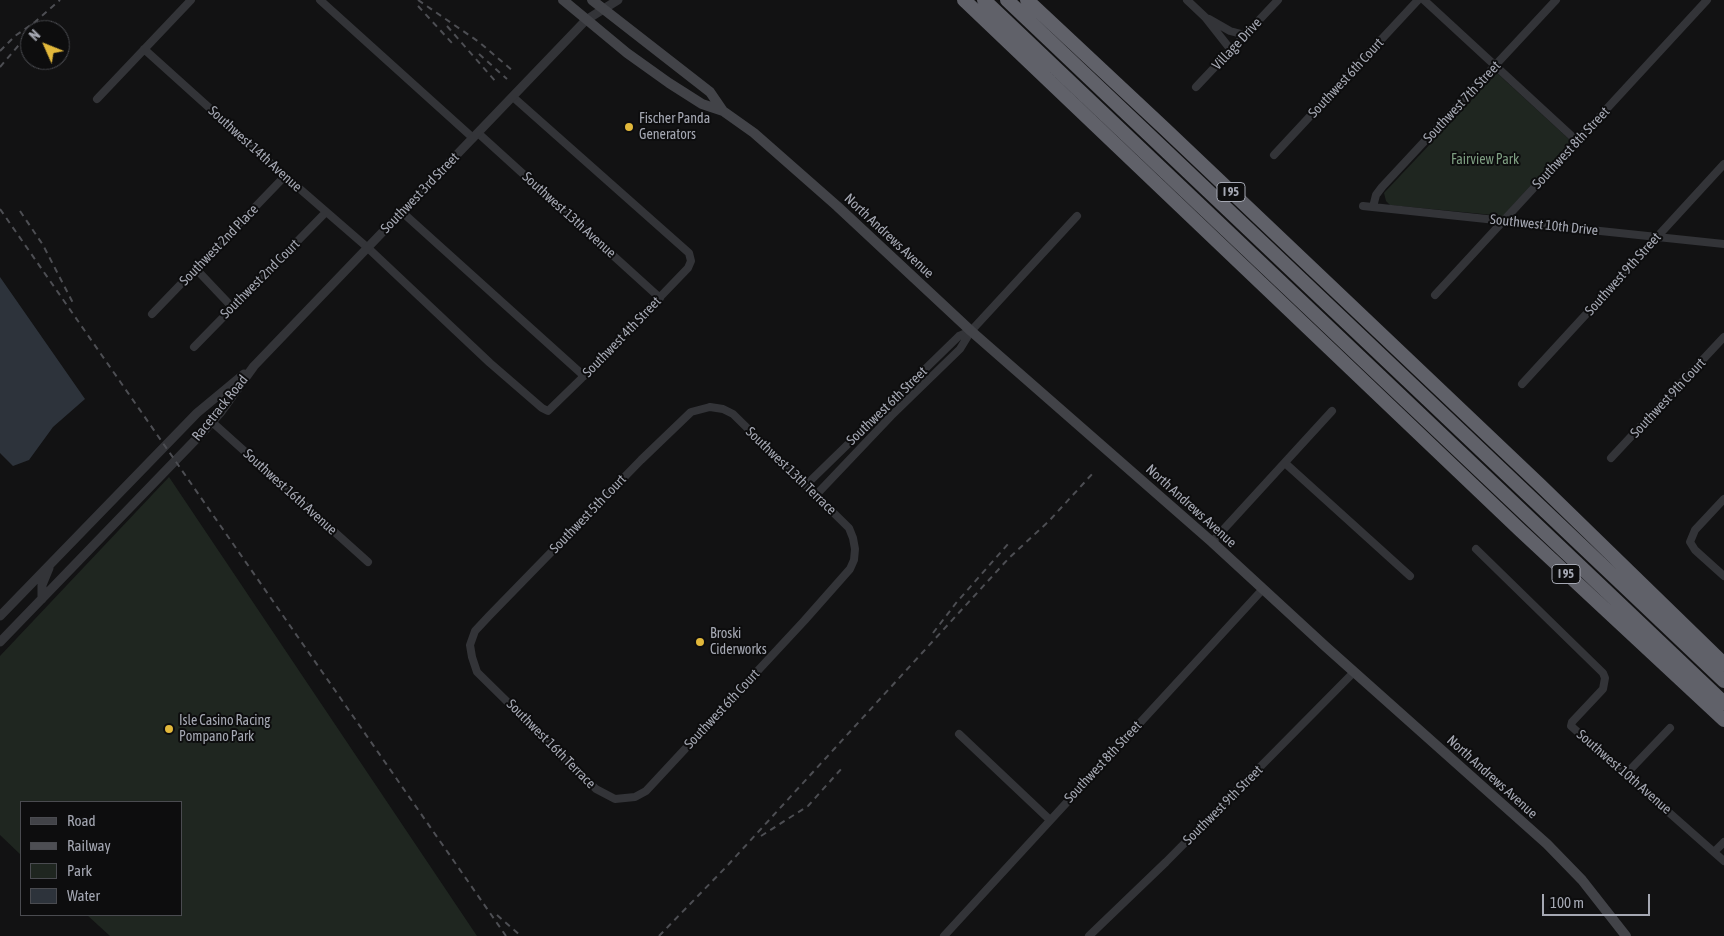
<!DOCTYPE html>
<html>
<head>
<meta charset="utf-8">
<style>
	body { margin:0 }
	#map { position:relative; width:1724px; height:936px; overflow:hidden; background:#121213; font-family:"Asap Condensed",sans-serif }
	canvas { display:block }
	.legend { position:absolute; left:20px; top:801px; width:162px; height:115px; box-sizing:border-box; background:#0d0d0e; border:1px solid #4a4b50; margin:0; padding:6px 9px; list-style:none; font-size:15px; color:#a5a8b3 }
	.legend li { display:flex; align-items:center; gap:10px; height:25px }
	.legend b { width:25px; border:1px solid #4a4b50 }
	.north { position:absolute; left:20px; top:20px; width:50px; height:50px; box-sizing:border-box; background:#0d0d0e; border:1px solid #4a4b50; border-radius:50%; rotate:314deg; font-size:14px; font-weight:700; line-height:20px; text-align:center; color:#a5a8b3 }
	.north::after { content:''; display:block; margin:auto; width:18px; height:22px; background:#e2b83b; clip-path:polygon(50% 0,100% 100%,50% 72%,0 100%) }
	.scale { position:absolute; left:1542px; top:894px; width:108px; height:22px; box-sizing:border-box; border:2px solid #a5a8b3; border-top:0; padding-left:6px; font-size:15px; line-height:18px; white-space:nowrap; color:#a5a8b3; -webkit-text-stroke:4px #0d0d0e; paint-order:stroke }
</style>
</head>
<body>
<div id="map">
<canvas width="1724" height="936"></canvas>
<ul class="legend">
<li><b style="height:6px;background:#424348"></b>Road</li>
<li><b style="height:6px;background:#4d4e53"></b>Railway</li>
<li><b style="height:14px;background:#1f2620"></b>Park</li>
<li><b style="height:14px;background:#2d333b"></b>Water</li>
</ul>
<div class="north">N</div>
<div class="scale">100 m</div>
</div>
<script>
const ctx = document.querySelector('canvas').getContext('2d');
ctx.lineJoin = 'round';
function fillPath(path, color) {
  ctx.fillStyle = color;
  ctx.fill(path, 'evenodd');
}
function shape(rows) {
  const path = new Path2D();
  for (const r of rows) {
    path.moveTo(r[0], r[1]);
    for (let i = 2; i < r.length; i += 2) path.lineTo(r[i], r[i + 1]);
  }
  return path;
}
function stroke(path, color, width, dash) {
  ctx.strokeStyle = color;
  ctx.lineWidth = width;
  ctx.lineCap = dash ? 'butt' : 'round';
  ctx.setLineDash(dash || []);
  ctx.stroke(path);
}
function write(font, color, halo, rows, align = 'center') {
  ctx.font = font + ' "Asap Condensed",sans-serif';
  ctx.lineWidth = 4;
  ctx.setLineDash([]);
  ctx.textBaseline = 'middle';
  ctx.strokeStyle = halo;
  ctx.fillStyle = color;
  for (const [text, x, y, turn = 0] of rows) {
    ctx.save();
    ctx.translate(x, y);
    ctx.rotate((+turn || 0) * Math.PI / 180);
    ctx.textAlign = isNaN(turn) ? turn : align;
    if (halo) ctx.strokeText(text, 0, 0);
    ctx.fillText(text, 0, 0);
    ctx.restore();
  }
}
const green = shape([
	[1497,73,1571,141,1503,216,1390,205,1386,201,1384,193],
	[169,477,477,936,110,936,87,915,181,915,181,802,21,802,21,855,0,835,0,656]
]);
const water = shape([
	[0,277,85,399,53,427,29,460,13,466,0,453]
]);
const minor = shape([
	[320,0,473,138],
	[1187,0,1205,17,1231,50],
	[1424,0,1577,141],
	[1209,19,1230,31,1245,35],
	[144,49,285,176,368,248,490,363,542,408,548,411,584,376,688,268,691,261,689,253,513,97],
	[1196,87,1278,0],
	[97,99,191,0],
	[478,133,660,298],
	[1274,155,1418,0],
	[1363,206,1724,244],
	[1373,207,1376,195,1382,187,1556,0],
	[402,212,584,376],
	[196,269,232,307],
	[1435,295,1707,0],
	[152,314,285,176],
	[194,347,326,212],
	[1522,384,1724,164],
	[710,407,723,409,733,414,849,528,853,538,855,549,854,560,850,569,804,621,646,791,635,797,615,799,596,789,477,672,472,657,470,645,475,631,489,616,641,460,691,412,710,407],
	[212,422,368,562],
	[1611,458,1724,337],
	[1285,463,1410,576],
	[806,485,959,336,971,331],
	[816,495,891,416,960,349,971,331,1077,216],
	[1724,499,1695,530,1690,542,1695,550,1724,576],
	[1212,542,1332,411],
	[1476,549,1603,673,1605,678,1603,689,1572,722,1571,726,1724,861],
	[959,734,1050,820],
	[1626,774,1670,728],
	[1714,852,1724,842],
	[944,936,1263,589],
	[1089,936,1166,862,1354,672]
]);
const tertiary = shape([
	[42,599,42,585,49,568],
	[0,616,197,413,244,374],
	[0,642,203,432,220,413,254,366,586,20,618,0]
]);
const secondary = shape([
	[563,0,627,53,669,83,702,104,723,111],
	[592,0,710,92,723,111,754,133,837,206,971,331,1212,542,1325,646,1547,844,1582,880,1626,936]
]);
const motorway = shape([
	[964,0,1520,530,1724,720],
	[984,0,1724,703],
	[1007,0,1724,681],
	[1027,0,1164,128,1540,485,1724,664]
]);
const rail = shape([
	[418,0,479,42,513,71],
	[418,6,452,43],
	[447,26,496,82],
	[0,51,15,36,35,22,60,0],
	[479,54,507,79],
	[0,67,30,32],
	[0,209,506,936],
	[20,211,43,245,73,303],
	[933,633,956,603,1008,544],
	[761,836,808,806,842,768],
	[497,915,521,936],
	[659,936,727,866,1009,558,1049,521,1094,472]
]);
const markers = [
	[629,127,5,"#e2b83b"],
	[700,642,5,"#e2b83b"],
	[169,729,5,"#e2b83b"]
];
const shields = [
	[1231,192,28],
	[1566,574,28]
];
const shieldNames = [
	["I 95",1231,192],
	["I 95",1566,574]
];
const streetNames = [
	["Village Drive",1237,44,-47],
	["Southwest 6th Court",1346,78,-47],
	["Southwest 7th Street",1462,102,-47],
	["Southwest 8th Street",1571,148,-47],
	["Southwest 14th Avenue",255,149,42],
	["Southwest 3rd Street",420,193,-46],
	["Southwest 13th Avenue",569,215,42],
	["Southwest 10th Drive",1544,225,6],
	["North Andrews Avenue",889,236,43],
	["Southwest 2nd Place",219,245,-46],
	["Southwest 9th Street",1623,274,-48],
	["Southwest 2nd Court",260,279,-45],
	["Southwest 4th Street",622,337,-46],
	["Southwest 9th Court",1668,398,-47],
	["Southwest 6th Street",887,406,-44],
	["Racetrack Road",220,408,-51],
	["Southwest 13th Terrace",791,471,44],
	["Southwest 16th Avenue",290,492,42],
	["North Andrews Avenue",1191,506,42],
	["Southwest 5th Court",588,514,-46],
	["Southwest 6th Court",722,709,-47],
	["Southwest 16th Terrace",551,744,45],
	["Southwest 8th Street",1103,762,-47],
	["Southwest 10th Avenue",1624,772,41],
	["North Andrews Avenue",1492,777,42],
	["Southwest 9th Street",1223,805,-45]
];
const poiNames = [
	["Fischer Panda",639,119],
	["Generators",639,135],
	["Broski",710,634],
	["Ciderworks",710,650],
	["Isle Casino Racing",179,721],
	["Pompano Park",179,737]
];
const parkNames = [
	["Fairview Park",1485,160]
];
fillPath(green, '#1f2620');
fillPath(water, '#2d333b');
stroke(minor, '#333438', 8);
stroke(tertiary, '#333438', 9);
stroke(secondary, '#424348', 10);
stroke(motorway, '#606169', 14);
stroke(rail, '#4d4e53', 2, [6, 5]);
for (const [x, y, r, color] of markers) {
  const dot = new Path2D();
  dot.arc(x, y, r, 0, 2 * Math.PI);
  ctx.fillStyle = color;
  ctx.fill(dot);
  stroke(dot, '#0d0d0e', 2);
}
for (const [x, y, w] of shields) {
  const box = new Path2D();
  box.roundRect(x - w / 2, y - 9.5, w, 19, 4);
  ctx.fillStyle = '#0d0d0e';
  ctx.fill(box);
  stroke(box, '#a5a8b3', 1);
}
write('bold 12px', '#a5a8b3', null, shieldNames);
write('14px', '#a5a8b3', '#0d0d0e', streetNames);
write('14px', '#a5a8b3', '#0d0d0e', poiNames, 'left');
write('14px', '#7d9d81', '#0d0d0e', parkNames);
</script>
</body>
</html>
